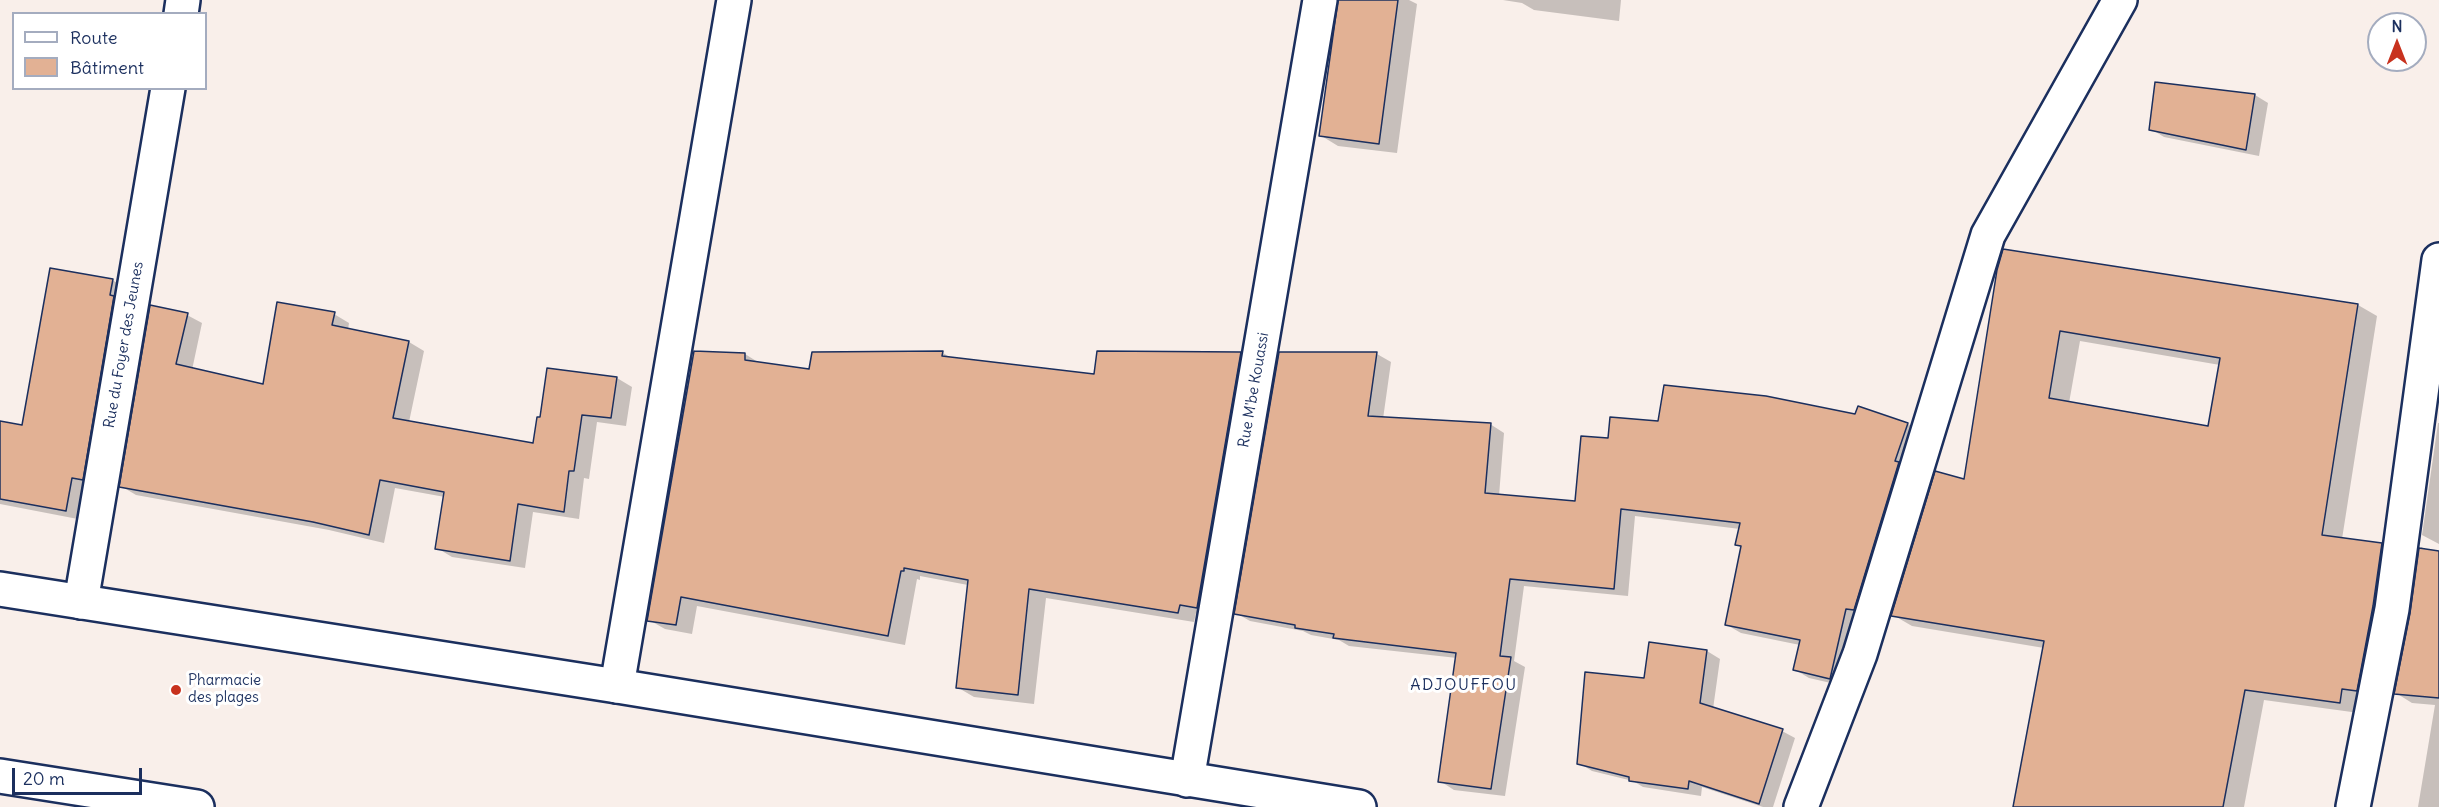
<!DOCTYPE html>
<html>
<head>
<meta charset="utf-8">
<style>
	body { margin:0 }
	#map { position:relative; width:2439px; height:807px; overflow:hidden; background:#f9efea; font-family:Delius,sans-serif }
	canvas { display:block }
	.legend { position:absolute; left:12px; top:12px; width:195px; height:78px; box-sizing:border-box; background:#fff; border:2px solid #a4acbf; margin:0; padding:8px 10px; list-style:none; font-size:18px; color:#1b2f5e }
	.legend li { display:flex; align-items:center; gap:12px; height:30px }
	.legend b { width:30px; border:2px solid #a4acbf }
	.north { position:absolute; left:2367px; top:12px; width:60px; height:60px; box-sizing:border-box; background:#fff; border:2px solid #a4acbf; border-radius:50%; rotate:0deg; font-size:16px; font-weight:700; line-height:24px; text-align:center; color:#1b2f5e }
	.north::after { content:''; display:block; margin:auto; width:21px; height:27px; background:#c8321e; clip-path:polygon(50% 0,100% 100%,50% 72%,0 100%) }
	.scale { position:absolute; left:12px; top:768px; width:130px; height:27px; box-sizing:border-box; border:3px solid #1b2f5e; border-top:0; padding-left:8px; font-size:18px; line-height:21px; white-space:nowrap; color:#1b2f5e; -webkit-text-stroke:4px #fff; paint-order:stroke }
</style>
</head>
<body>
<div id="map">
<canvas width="2439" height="807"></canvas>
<ul class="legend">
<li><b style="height:8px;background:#fff"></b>Route</li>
<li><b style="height:16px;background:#e2b194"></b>Bâtiment</li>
</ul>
<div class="north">N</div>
<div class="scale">20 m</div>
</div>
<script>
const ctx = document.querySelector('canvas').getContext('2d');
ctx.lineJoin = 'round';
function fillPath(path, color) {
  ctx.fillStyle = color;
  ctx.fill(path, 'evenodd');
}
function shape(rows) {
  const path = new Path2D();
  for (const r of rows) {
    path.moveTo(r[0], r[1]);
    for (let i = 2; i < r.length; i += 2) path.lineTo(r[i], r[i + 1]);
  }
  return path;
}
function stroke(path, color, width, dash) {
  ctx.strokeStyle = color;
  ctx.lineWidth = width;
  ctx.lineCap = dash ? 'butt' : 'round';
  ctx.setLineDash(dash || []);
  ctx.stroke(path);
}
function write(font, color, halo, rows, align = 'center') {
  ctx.font = font + ' Delius,sans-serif';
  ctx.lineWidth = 6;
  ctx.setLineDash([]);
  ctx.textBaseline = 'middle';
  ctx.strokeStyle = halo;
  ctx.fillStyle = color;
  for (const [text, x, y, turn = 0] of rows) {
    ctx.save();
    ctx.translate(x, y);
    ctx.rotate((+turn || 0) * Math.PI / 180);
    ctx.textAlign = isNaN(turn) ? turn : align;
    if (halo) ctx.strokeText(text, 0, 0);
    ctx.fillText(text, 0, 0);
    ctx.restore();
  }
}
const shadow = shape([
	[1340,0,1409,0,1417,4,1397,153,1338,146,1320,135],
	[1503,0,1621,0,1619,21,1534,10,1522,3],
	[2156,83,2255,95,2268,103,2259,156,2164,137,2151,129],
	[1998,271,2358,305,2377,316,2342,539,2381,544,2401,556,2359,713,2264,700,2244,807,2015,807,2044,648,1912,626,1893,615,1965,480],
	[2080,341,2220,365,2210,427,2069,403],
	[112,280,130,290,83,520,0,504,0,422,23,426],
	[334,314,349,323,348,330,409,342,424,351,409,422,535,445,617,378,632,387,626,426,597,422,589,479,584,478,579,519,533,512,525,568,452,557,437,548,445,497,395,488,384,543,329,530,136,495,121,486,187,315,202,323,192,370,264,386],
	[943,353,953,359,1095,376,1241,354,1257,363,1214,616,1196,613,1194,622,1046,598,1034,704,974,697,957,687,968,585,920,576,920,580,917,579,905,645,697,606,692,634,665,629,649,620,745,354,761,364,810,371,813,354],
	[1377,354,1391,362,1383,419,1490,424,1504,433,1499,496,1577,503,1610,440,1659,423,1856,416,1859,407,1908,424,1922,432,1844,686,1809,678,1794,669,1800,645,1741,633,1727,625,1742,548,1737,545,1740,529,1635,516,1628,596,1524,586,1514,661,1525,667,1505,796,1454,790,1440,781,1457,658,1349,646,1339,640,1311,635,1303,631,1250,621,1236,613],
	[2438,423,2439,423,2439,544,2422,535],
	[2421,547,2439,555,2439,807,2418,807,2435,705,2412,703,2396,693,2412,613],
	[1650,644,1707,651,1720,659,1713,709,1782,731,1795,738,1773,807,1763,807,1702,787,1701,796,1643,787,1633,781,1592,771,1579,763,1645,680]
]);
const building = shape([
	[1338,0,1398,0,1379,144,1319,136,1338,0],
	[2155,82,2255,94,2246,150,2149,130,2155,82],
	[2003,249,2358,304,2322,535,2382,543,2373,606,2357,691,2342,689,2340,703,2245,690,2223,807,2013,807,2044,641,1891,616,1935,471,1964,479,1997,270,2003,249],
	[2060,331,2220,358,2208,426,2049,398,2060,331],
	[50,268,113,279,110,295,114,296,83,480,72,478,66,511,0,499,0,421,22,425,50,268],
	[277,302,335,312,332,325,409,341,393,418,533,443,537,417,540,417,547,368,617,377,611,418,582,415,574,471,569,471,564,512,518,504,510,561,435,549,444,492,380,480,369,535,313,522,119,487,150,305,188,313,176,364,263,384,277,302],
	[694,351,745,353,745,360,809,369,812,352,943,351,942,356,1094,374,1097,351,1241,352,1197,608,1180,605,1178,613,1029,589,1018,695,956,688,968,580,904,568,904,571,901,571,888,636,681,597,676,625,647,621,694,351],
	[1279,352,1377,352,1368,416,1491,423,1485,493,1575,501,1581,436,1608,438,1610,417,1658,421,1664,385,1766,396,1855,414,1858,406,1908,423,1895,461,1899,462,1854,610,1846,609,1830,679,1793,670,1800,640,1725,625,1741,546,1735,545,1740,523,1621,509,1614,589,1510,579,1500,656,1511,657,1491,789,1438,782,1456,653,1333,638,1334,634,1295,628,1295,625,1234,614,1279,352],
	[2419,548,2439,551,2439,698,2394,694,2410,613,2419,548],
	[1649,642,1707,650,1700,703,1783,729,1759,804,1689,781,1688,789,1629,781,1629,777,1577,764,1585,672,1644,678,1649,642]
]);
const street = shape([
	[181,14,183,0],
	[81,602,168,88],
	[617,686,734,0],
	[1187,780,1320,0],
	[1801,807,1860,654,1988,235,2120,0],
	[2353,807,2392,609,2439,260]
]);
const secondary = shape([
	[0,589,617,686,1359,807]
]);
const highway = shape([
	[0,776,197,807]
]);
const markers = [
	[176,690,6,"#c8321e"]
];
const streetNames = [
	["Rue du Foyer des Jeunes",124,345,-80],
	["Rue M'be Kouassi",1254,390,-80]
];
const poiNames = [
	["Pharmacie",188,681],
	["des plages",188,698]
];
const neighbourhoodNames = [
	["ADJOUFFOU",1464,685]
];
fillPath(shadow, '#0003');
fillPath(building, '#e2b194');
stroke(building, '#1b2f5e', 1.5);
stroke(street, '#1b2f5e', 38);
stroke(secondary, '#1b2f5e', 38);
stroke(highway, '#1b2f5e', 38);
stroke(street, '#fff', 33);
stroke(secondary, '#fff', 33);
stroke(highway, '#fff', 33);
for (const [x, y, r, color] of markers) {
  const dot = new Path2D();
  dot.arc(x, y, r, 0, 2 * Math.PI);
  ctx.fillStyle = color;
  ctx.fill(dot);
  stroke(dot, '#fff', 2);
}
write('15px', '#1b2f5e', '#fff', streetNames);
write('15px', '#1b2f5e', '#fff', poiNames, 'left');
ctx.letterSpacing = '1.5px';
write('16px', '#1b2f5e', '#fff', neighbourhoodNames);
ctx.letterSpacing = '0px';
</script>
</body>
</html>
